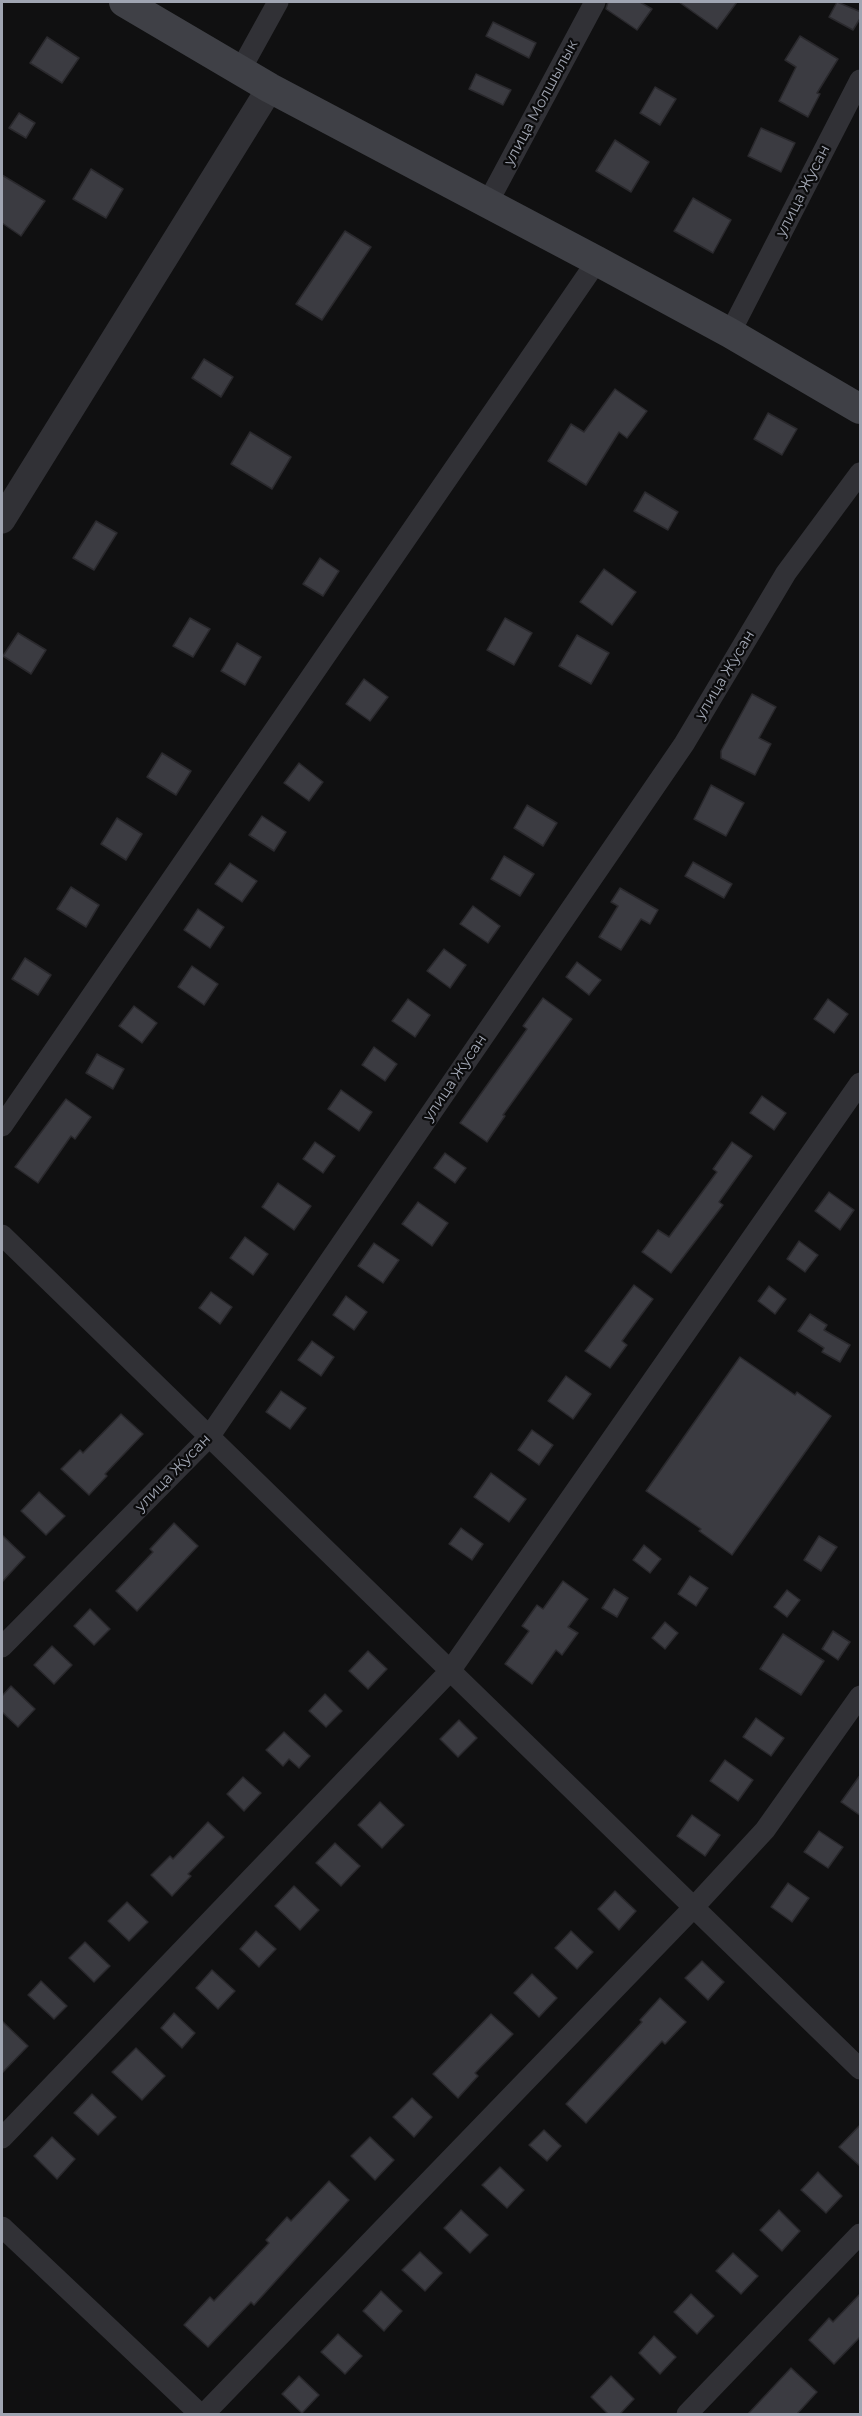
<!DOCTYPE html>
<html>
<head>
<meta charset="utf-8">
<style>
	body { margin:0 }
	#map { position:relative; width:862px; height:2416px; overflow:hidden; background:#101011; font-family:Montserrat,sans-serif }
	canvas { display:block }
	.frame { position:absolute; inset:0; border:3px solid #a0a5b2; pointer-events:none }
</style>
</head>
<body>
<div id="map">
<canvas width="862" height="2416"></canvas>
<div class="frame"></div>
</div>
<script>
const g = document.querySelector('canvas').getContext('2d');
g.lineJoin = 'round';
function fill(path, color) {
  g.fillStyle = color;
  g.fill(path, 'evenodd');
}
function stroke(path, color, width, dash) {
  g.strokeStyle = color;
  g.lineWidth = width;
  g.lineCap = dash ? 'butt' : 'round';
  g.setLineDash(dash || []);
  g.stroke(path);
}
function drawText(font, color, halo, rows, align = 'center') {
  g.font = font + ' Montserrat,sans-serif';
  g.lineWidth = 4.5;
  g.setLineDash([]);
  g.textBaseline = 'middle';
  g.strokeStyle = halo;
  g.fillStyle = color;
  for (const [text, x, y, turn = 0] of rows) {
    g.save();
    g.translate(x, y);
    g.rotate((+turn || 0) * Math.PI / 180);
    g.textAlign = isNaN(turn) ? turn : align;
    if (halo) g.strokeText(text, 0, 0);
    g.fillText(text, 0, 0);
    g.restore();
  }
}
const building = new Path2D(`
	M 608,2 L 640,2 L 652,9 L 637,30 L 606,9 Z
	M 679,2 L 737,2 L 717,29 Z
	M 837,2 L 861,12 L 861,17 L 853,30 L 829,17 Z
	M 493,22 L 536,43 L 529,58 L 486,36 Z
	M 800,36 L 838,59 L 817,93 L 820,94 L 808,117 L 779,101 L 796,67 L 785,60 Z
	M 47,37 L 79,58 L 62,83 L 30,63 Z
	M 476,74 L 511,90 L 503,105 L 469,89 Z
	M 655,87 L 676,99 L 660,125 L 640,113 Z
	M 19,113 L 35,123 L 26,138 L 9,128 Z
	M 761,128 L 795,143 L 781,172 L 748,156 Z
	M 615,140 L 649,162 L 631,192 L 596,171 Z
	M 91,169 L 123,189 L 106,218 L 73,199 Z
	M 2,175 L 45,201 L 21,236 L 2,223 Z
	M 693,198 L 731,220 L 713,253 L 674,231 Z
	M 345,231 L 371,247 L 322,320 L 296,304 Z
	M 204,359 L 233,377 L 221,397 L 192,378 Z
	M 615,389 L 647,411 L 627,438 L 619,432 L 586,485 L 548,461 L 571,424 L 584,432 Z
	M 768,413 L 797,429 L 782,455 L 754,439 Z
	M 250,432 L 291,457 L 272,489 L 231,464 Z
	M 645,492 L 678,512 L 668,530 L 634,511 Z
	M 96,521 L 117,533 L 94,570 L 73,558 Z
	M 320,558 L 339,571 L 323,596 L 303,584 Z
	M 604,569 L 636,592 L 612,625 L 580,602 Z
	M 190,618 L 210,629 L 193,657 L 173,646 Z
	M 505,618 L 532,633 L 514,665 L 487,650 Z
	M 18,633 L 46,650 L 31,674 L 3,656 Z
	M 577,635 L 609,653 L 591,684 L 559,666 Z
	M 237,643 L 261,657 L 245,685 L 221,671 Z
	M 364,679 L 388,697 L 370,721 L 346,704 Z
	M 752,694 L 776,707 L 759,738 L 771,744 L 755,775 L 721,758 L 721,751 Z
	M 162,753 L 191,771 L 176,795 L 147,777 Z
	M 299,763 L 323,782 L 309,801 L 284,783 Z
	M 711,785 L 744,803 L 726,836 L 694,819 Z
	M 527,805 L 557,823 L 543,846 L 514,828 Z
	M 262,816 L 286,832 L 274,851 L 249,835 Z
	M 117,818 L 142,834 L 126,860 L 101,844 Z
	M 504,856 L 534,874 L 520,896 L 491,879 Z
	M 693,862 L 732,884 L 724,898 L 685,876 Z
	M 230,863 L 257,881 L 242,902 L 215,884 Z
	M 71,887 L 99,905 L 86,927 L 57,909 Z
	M 620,888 L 658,910 L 650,924 L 641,919 L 621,950 L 599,937 L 618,906 L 611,902 Z
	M 473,906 L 500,926 L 488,943 L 460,924 Z
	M 198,909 L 224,927 L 210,948 L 184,930 Z
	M 444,949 L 466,965 L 450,988 L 427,971 Z
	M 25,958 L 51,975 L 38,995 L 12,979 Z
	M 577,962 L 601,980 L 589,995 L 566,977 Z
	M 192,966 L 218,984 L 204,1005 L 178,987 Z
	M 543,998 L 572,1019 L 503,1115 L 505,1116 L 487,1142 L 460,1123 L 527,1029 L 523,1026 Z
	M 408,999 L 430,1015 L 415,1037 L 392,1021 Z
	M 828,999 L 848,1014 L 834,1033 L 814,1019 Z
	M 134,1006 L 157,1023 L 142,1043 L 119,1026 Z
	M 374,1047 L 397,1064 L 385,1081 L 362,1065 Z
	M 97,1054 L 124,1069 L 113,1089 L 86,1073 Z
	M 341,1090 L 372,1112 L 359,1131 L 328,1109 Z
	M 762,1096 L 786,1113 L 774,1130 L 750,1113 Z
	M 66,1099 L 91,1117 L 75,1139 L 71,1136 L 38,1183 L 15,1167 Z
	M 315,1142 L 335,1156 L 323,1173 L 303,1159 Z
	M 732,1142 L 752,1156 L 719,1202 L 723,1205 L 671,1273 L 642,1252 L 658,1230 L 669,1237 L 717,1172 L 713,1169 Z
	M 445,1153 L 466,1168 L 455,1183 L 434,1168 Z
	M 278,1183 L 311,1206 L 294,1230 L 262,1207 Z
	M 829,1192 L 854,1210 L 840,1230 L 815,1211 Z
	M 418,1202 L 448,1223 L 432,1246 L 402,1224 Z
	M 245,1237 L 268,1254 L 253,1275 L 230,1258 Z
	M 799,1241 L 818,1255 L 805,1272 L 787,1259 Z
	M 374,1243 L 399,1260 L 383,1283 L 358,1266 Z
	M 634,1285 L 653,1299 L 622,1341 L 627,1345 L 610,1368 L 585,1351 Z
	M 769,1286 L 786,1299 L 775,1314 L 758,1301 Z
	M 211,1292 L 232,1307 L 220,1324 L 199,1308 Z
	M 346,1296 L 367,1312 L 354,1330 L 333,1315 Z
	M 810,1314 L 827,1325 L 824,1330 L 850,1345 L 840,1362 L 822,1352 L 824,1348 L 798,1331 Z
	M 312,1341 L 334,1357 L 321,1376 L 298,1360 Z
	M 740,1357 L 795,1395 L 797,1392 L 831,1416 L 732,1555 L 699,1531 L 701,1529 L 646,1491 Z
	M 566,1376 L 591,1394 L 573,1419 L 548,1401 Z
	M 281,1391 L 306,1408 L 290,1429 L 266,1412 Z
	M 121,1414 L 143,1434 L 105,1474 L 107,1476 L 89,1495 L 61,1469 L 80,1450 L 83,1453 Z
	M 532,1430 L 553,1445 L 539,1465 L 518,1450 Z
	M 491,1473 L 526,1499 L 509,1522 L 474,1497 Z
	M 39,1492 L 65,1516 L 46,1535 L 21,1511 Z
	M 174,1523 L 198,1546 L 137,1611 L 116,1591 L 153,1552 L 150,1549 Z
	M 461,1528 L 483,1544 L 472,1560 L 449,1544 Z
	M 2,1535 L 25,1557 L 2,1582 Z
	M 819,1536 L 837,1547 L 821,1571 L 804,1560 Z
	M 644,1545 L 661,1559 L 650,1573 L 633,1560 Z
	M 690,1576 L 708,1588 L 696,1606 L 678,1594 Z
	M 563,1581 L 588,1599 L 568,1627 L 578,1633 L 562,1655 L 556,1650 L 532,1684 L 505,1664 L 529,1631 L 522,1626 L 537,1605 L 543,1609 Z
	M 614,1589 L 628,1598 L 617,1617 L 602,1608 Z
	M 787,1590 L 800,1600 L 787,1617 L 774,1607 Z
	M 90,1609 L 110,1629 L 94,1645 L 74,1626 Z
	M 665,1622 L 678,1633 L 665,1649 L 652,1638 Z
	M 833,1631 L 850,1642 L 838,1660 L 822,1649 Z
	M 783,1634 L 824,1661 L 801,1695 L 760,1669 Z
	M 52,1646 L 72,1665 L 54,1684 L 34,1665 Z
	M 368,1651 L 387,1669 L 368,1689 L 349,1671 Z
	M 11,1686 L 35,1709 L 18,1727 L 2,1712 L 2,1696 Z
	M 325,1694 L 342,1711 L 326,1727 L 309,1711 Z
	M 756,1718 L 784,1738 L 771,1756 L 743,1737 Z
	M 459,1720 L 477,1738 L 458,1757 L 440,1739 Z
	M 284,1732 L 310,1756 L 299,1768 L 289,1759 L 283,1766 L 266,1750 Z
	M 725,1760 L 753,1780 L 738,1801 L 710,1781 Z
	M 861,1774 L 861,1816 L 841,1802 Z
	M 243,1777 L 261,1793 L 244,1811 L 227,1794 Z
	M 380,1802 L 404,1825 L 382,1848 L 358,1825 Z
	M 692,1815 L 720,1835 L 705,1856 L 677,1836 Z
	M 208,1822 L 224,1837 L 188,1874 L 191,1876 L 172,1896 L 151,1875 L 170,1856 L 173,1859 Z
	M 819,1831 L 843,1847 L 828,1868 L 804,1852 Z
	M 335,1843 L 360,1866 L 341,1886 L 316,1863 Z
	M 788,1883 L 809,1898 L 792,1922 L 771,1907 Z
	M 294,1886 L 319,1910 L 300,1930 L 275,1906 Z
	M 615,1891 L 636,1911 L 619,1930 L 598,1909 Z
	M 127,1902 L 148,1922 L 129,1941 L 108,1921 Z
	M 256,1931 L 276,1949 L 259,1967 L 240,1949 Z
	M 571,1931 L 593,1952 L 577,1969 L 555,1948 Z
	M 85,1942 L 110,1966 L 94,1982 L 69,1958 Z
	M 702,1961 L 724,1982 L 708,2000 L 685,1978 Z
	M 212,1970 L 235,1991 L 218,2009 L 196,1988 Z
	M 532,1974 L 557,1998 L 539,2017 L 514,1993 Z
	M 41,1981 L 67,2006 L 54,2019 L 28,1995 Z
	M 660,1998 L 686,2022 L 665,2044 L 662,2041 L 586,2123 L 566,2104 L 642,2022 L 640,2020 Z
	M 174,2013 L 195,2033 L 182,2048 L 161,2028 Z
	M 491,2014 L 513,2034 L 475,2073 L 478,2076 L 458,2098 L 433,2074 Z
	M 2,2021 L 28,2046 L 2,2073 Z
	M 136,2048 L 165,2076 L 142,2100 L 112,2072 Z
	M 92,2094 L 116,2117 L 98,2135 L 74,2113 Z
	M 412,2098 L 432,2117 L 414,2137 L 393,2117 Z
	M 861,2124 L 861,2167 L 839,2147 Z
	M 544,2130 L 561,2146 L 547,2161 L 529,2145 Z
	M 52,2137 L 75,2159 L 57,2179 L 34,2156 Z
	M 370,2137 L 394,2160 L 375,2180 L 351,2156 Z
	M 500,2167 L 524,2190 L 507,2208 L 482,2185 Z
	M 818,2172 L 842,2196 L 826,2213 L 801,2190 Z
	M 329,2181 L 349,2200 L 254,2305 L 251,2302 L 208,2347 L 184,2325 L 210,2297 L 214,2301 L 269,2243 L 266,2240 L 287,2217 L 291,2221 Z
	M 461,2210 L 488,2235 L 470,2253 L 444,2228 Z
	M 779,2210 L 800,2231 L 782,2251 L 760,2230 Z
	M 420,2252 L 442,2273 L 425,2291 L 402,2270 Z
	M 733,2253 L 758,2276 L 741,2294 L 716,2271 Z
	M 381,2291 L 402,2311 L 384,2331 L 363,2311 Z
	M 861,2293 L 861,2336 L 834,2364 L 809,2340 L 829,2318 L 833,2322 Z
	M 691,2294 L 714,2316 L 697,2334 L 674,2312 Z
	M 338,2334 L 362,2356 L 345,2374 L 321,2352 Z
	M 654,2336 L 676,2357 L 660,2374 L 639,2353 Z
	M 791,2368 L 817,2392 L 796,2415 L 747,2415 Z
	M 299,2376 L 319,2395 L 302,2413 L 282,2394 Z
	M 611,2376 L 634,2399 L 619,2415 L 609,2415 L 591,2397 Z`);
fill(building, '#3b3b41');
stroke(building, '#2a292d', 1.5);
stroke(new Path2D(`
	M 241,69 L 278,2
	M 487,204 L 595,2
	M 730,333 L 860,80
	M 2,1126 L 597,261
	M 2,1235 L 860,2069
	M 2,1647 L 209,1437 L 684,744 L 786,573 L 860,473
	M 2,2138 L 450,1671 L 860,1083
	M 2,2227 L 200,2414
	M 204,2414 L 693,1908 L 765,1830 L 860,1696
	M 687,2414 L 860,2234`), '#313136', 21);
stroke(new Path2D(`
	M 2,520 L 270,88`), '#313136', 27);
stroke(new Path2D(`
	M 124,2 L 270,88 L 597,261 L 730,333 L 860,409`), '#3f4046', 30);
drawText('15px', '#a0a5b2', '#0b0b0c', [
	["улица Молшылык",541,103,-62],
	["улица Жусан",803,191,-63],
	["улица Жусан",725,675,-59],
	["улица Жусан",455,1078,-56],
	["улица Жусан",173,1473,-46]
]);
</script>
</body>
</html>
